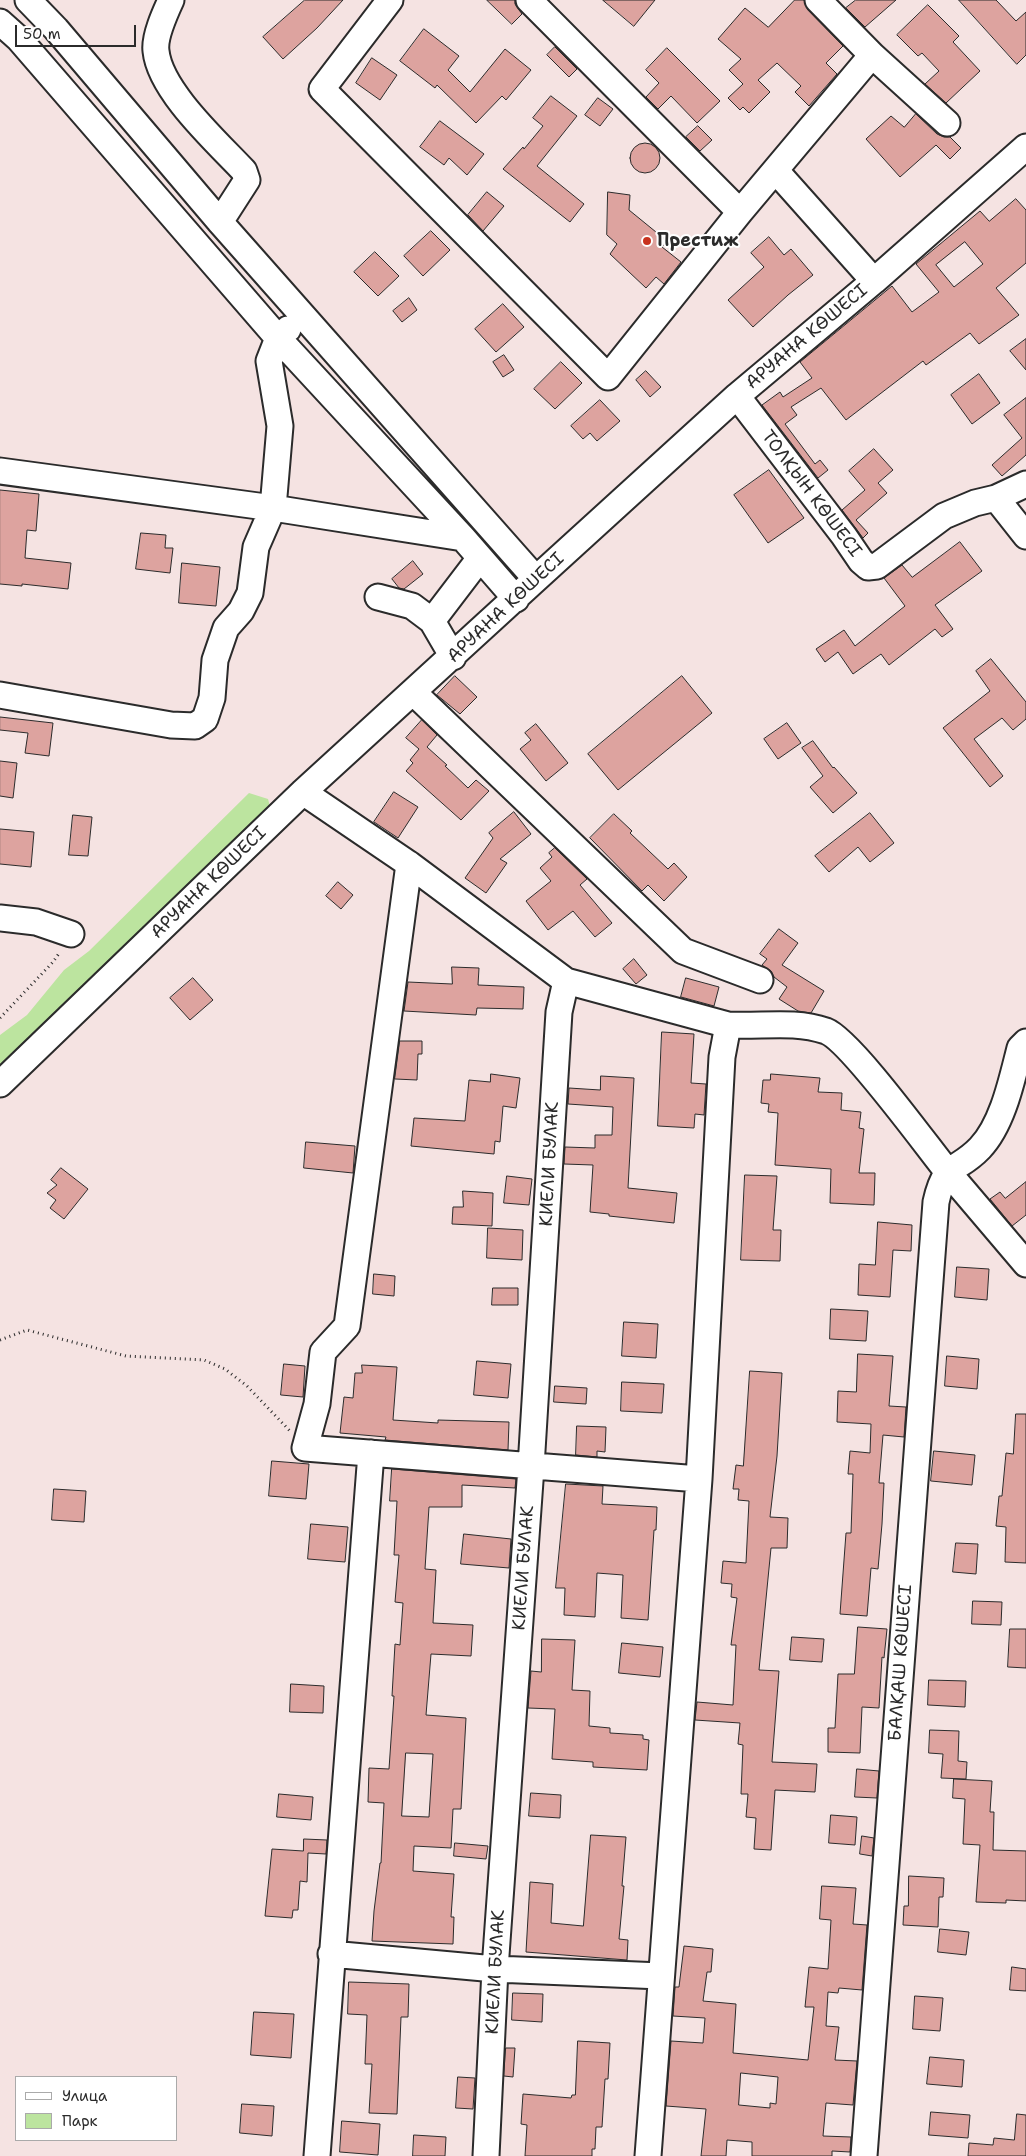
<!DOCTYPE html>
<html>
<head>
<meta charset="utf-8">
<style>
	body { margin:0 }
	#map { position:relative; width:1026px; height:2156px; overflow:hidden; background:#f5e3e2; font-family:"Shantell Sans",sans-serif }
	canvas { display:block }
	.legend { position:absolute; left:15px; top:2076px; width:162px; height:65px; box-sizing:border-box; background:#fff; border:1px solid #aaa; margin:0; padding:6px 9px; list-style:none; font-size:15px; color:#2b2b2b }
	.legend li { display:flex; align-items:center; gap:10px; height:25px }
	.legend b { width:25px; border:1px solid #aaa }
	.scale { position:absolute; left:15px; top:25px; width:121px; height:22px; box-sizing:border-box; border:2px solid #2b2b2b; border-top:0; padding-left:6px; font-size:15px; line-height:18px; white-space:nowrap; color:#2b2b2b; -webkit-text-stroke:4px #fff; paint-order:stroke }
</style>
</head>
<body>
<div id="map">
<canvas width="1026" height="2156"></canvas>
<ul class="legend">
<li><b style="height:6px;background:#fff"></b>Улица</li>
<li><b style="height:14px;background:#bce49f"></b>Парк</li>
</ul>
<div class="scale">50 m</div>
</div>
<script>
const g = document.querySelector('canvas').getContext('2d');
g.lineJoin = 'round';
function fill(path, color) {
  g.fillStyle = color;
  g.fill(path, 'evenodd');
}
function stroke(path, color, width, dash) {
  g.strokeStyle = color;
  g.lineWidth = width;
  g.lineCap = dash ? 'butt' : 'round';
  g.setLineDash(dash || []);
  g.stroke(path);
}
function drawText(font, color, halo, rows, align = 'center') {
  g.font = font + ' "Shantell Sans",sans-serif';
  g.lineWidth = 4;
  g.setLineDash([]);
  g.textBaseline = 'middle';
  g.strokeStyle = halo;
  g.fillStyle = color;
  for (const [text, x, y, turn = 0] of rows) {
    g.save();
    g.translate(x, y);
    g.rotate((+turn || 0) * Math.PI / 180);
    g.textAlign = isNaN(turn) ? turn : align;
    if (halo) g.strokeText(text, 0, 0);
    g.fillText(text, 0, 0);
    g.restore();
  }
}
fill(new Path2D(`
	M 249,793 L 268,799 L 272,814 L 67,1008 L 56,1012 L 51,1026 L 0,1069 L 0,1035 L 27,1015 L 64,970 L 89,951 Z`), '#bce49f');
const building = new Path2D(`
	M 305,0 L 343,0 L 317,28 L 283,59 L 263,37 Z
	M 487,0 L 515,0 L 515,4 L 522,14 L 512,24 Z
	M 603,0 L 655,0 L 634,26 Z
	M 795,0 L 804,0 L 808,10 L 843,46 L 826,63 L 837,74 L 809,106 L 795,92 L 801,86 L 777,63 L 758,80 L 770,92 L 749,113 L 743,107 L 740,110 L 728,98 L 743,84 L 729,70 L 741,59 L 718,39 L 745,8 L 768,27 Z
	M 856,0 L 896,0 L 865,27 L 846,8 Z
	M 959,0 L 996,0 L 1016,21 L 1026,12 L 1026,55 L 1017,64 Z
	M 928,5 L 959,36 L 953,42 L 980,71 L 946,103 L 925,84 L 939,71 L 922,53 L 918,56 L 897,35 Z
	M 424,29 L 459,56 L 448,70 L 470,92 L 505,49 L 531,70 L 506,100 L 502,96 L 476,123 L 437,85 L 435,88 L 400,61 Z
	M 555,47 L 577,69 L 569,77 L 547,55 Z
	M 667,48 L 720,101 L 697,123 L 671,96 L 658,109 L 646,97 L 659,83 L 646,70 Z
	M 372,58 L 397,75 L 380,100 L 356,83 Z
	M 551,96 L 577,116 L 537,166 L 584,204 L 570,222 L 503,169 L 523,147 L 524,149 L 543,126 L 533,118 Z
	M 598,98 L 613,109 L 600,126 L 585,115 Z
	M 916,114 L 937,134 L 944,137 L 950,137 L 961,148 L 950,159 L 936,145 L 900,177 L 866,139 L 891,116 L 904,127 Z
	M 440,121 L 484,154 L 467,175 L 449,158 L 444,165 L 420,147 Z
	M 698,126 L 712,140 L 700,151 L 686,137 Z
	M630 158a15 15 0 1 1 30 0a15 15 0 1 1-30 0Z
	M 487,192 L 504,206 L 483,231 L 468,215 Z
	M 608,192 L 630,195 L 629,210 L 667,241 L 662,247 L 681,262 L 664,284 L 656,277 L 646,288 L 610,254 L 617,244 L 607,235 Z
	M 1016,199 L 1026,210 L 1026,263 L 996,288 L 1019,315 L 979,344 L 970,333 L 926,365 L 923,361 L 846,420 L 821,388 L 791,407 L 797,415 L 785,424 L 815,464 L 820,460 L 828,470 L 818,478 L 762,405 L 780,392 L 783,397 L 812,378 L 800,362 L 892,286 L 912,312 L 939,292 L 916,264 L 980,211 L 989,221 ZM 965,242 L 983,264 L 954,287 L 936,265 Z
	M 431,231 L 450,250 L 423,276 L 404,256 Z
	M 769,237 L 784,255 L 791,249 L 813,275 L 788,295 L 753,327 L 728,300 L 764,267 L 751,253 Z
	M 375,252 L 399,276 L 378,296 L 354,272 Z
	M 409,298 L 417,310 L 402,322 L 393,311 Z
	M 503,304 L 524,327 L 496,352 L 475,329 Z
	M 1026,339 L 1026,370 L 1010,351 Z
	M 504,355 L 514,370 L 503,377 L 493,362 Z
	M 561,362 L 582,383 L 555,409 L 534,389 Z
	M 646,371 L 661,387 L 650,397 L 636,380 Z
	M 979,374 L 1000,403 L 972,424 L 951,395 Z
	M 1026,398 L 1026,455 L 1002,476 L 992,465 L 1022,438 L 1004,415 Z
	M 600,400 L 620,421 L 597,441 L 590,433 L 583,439 L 571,426 Z
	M 874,449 L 893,470 L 878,483 L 887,493 L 856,520 L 868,533 L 863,538 L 842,510 L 865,490 L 849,471 Z
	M 769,470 L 804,518 L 768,543 L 734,495 Z
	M 0,490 L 39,494 L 36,531 L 27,530 L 25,558 L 71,563 L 68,589 L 22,584 L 22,586 L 0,584 Z
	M 141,533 L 166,535 L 165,548 L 173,548 L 170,573 L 136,569 Z
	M 960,542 L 982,571 L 935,605 L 953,629 L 942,637 L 935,629 L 889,665 L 881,654 L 853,674 L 838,652 L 825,662 L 816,649 L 844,630 L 855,646 L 905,606 L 884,578 L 902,565 L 912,577 Z
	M 413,561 L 423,574 L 404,589 L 399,588 L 392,579 Z
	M 182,563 L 220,567 L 216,606 L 179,603 Z
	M 991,659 L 1026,702 L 1026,719 L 1013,730 L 1002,718 L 974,739 L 1003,776 L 990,787 L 943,728 L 990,691 L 976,671 Z
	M 455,676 L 477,697 L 460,714 L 437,695 Z
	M 682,676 L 712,713 L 618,790 L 588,754 Z
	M 0,717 L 53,723 L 49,756 L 25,753 L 28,733 L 0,730 Z
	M 422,720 L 437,735 L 427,747 L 447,765 L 445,766 L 468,788 L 476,780 L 489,791 L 461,820 L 406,771 L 413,763 L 410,760 L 419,749 L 406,738 Z
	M 787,723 L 801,743 L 778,759 L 764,739 Z
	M 536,724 L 568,763 L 546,781 L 520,749 L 531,740 L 525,733 Z
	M 813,741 L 833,768 L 834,767 L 857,793 L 833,813 L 810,787 L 823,776 L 802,748 Z
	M 0,761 L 17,763 L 13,798 L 0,796 Z
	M 394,792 L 418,807 L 398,838 L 374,822 Z
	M 514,812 L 531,834 L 500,859 L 507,863 L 486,893 L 465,878 L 493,838 L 489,833 Z
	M 870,813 L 894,843 L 870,862 L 858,847 L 829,872 L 815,856 Z
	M 614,814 L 632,831 L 630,833 L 668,869 L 674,863 L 687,877 L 664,901 L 648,885 L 642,891 L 590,838 Z
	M 73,815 L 92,817 L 88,856 L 69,855 Z
	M 0,829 L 34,832 L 31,867 L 0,864 Z
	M 555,848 L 587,879 L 580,885 L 612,923 L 595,937 L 573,911 L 548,930 L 526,901 L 551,881 L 540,868 L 552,857 L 549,853 Z
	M 338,882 L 353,895 L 341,909 L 326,896 Z
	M 779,929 L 798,943 L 782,965 L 824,991 L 811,1013 L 798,1011 L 779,999 L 787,987 L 774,977 L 771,971 L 762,965 L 767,959 L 760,954 Z
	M 634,959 L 647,975 L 636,984 L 623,969 Z
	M 452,967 L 479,968 L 478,985 L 524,987 L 523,1009 L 477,1008 L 476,1015 L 404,1011 L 408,982 L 452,984 Z
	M 193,978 L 213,1000 L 190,1020 L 170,998 Z
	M 686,978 L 719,987 L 714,1006 L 681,997 Z
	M 662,1032 L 694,1034 L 691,1083 L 706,1084 L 704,1115 L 695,1114 L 694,1128 L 658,1126 Z
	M 400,1041 L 422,1041 L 422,1054 L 418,1054 L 417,1080 L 395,1079 Z
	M 491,1074 L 520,1078 L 516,1108 L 503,1106 L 500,1142 L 495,1141 L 494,1154 L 411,1146 L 414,1118 L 465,1121 L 469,1080 L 490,1082 Z
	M 771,1074 L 820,1078 L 818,1092 L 842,1093 L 841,1110 L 861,1112 L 859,1128 L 864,1129 L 859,1173 L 875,1173 L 874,1205 L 830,1203 L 831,1169 L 775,1165 L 778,1113 L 768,1112 L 769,1104 L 761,1103 L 763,1080 L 770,1080 Z
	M 601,1076 L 634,1078 L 628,1188 L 677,1193 L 674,1223 L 609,1216 L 609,1214 L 590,1212 L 593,1165 L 564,1164 L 565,1147 L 595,1148 L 595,1135 L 612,1135 L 613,1107 L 568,1104 L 569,1088 L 600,1090 Z
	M 306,1142 L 355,1146 L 353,1173 L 304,1168 Z
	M 61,1168 L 88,1189 L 64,1219 L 50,1208 L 56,1200 L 47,1193 L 57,1185 L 51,1180 Z
	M 745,1175 L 777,1176 L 773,1230 L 781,1230 L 780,1261 L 741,1260 Z
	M 507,1176 L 532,1179 L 529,1205 L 504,1203 Z
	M 1026,1182 L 1026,1215 L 1012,1226 L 990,1199 L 1000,1192 L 1005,1198 Z
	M 463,1191 L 493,1193 L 492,1226 L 452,1224 L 453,1207 L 463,1207 Z
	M 878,1222 L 912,1225 L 911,1251 L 893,1250 L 890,1297 L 858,1295 L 859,1264 L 875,1265 Z
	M 488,1228 L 523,1230 L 522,1260 L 487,1258 Z
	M 957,1267 L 989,1269 L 987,1300 L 955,1297 Z
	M 374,1274 L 395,1276 L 394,1296 L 373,1294 Z
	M 493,1288 L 518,1288 L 518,1305 L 492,1305 Z
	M 831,1309 L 868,1311 L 866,1341 L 830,1339 Z
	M 624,1322 L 658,1324 L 656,1358 L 622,1356 Z
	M 858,1354 L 893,1356 L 889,1406 L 906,1407 L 904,1437 L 883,1435 L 879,1483 L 884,1483 L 882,1524 L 878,1569 L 871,1568 L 867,1616 L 840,1614 L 846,1533 L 851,1533 L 853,1474 L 848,1474 L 850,1451 L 870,1453 L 871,1424 L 837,1422 L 838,1391 L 856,1392 Z
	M 947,1356 L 979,1359 L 977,1389 L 945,1386 Z
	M 477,1361 L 511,1364 L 508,1398 L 474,1395 Z
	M 284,1364 L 305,1366 L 303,1397 L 281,1395 Z
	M 362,1365 L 397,1367 L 393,1420 L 438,1423 L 438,1420 L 509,1422 L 508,1450 L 385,1440 L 386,1437 L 340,1433 L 344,1397 L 353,1398 L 355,1373 L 362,1373 Z
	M 750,1371 L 782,1373 L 777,1456 L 770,1517 L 788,1518 L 787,1548 L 771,1548 L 759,1670 L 779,1671 L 772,1762 L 817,1764 L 815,1792 L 775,1790 L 771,1850 L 754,1849 L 756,1818 L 746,1817 L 748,1794 L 741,1794 L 743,1745 L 738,1744 L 740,1723 L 695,1720 L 697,1702 L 733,1705 L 736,1645 L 731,1645 L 737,1598 L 731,1597 L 732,1584 L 721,1583 L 723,1561 L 746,1563 L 749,1501 L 738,1500 L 739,1489 L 733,1489 L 736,1465 L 743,1466 Z
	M 622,1382 L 664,1384 L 662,1413 L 621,1411 Z
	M 555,1386 L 587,1388 L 586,1404 L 554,1402 Z
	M 1016,1414 L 1026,1414 L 1026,1563 L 1005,1562 L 1006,1527 L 996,1526 L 999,1496 L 1002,1496 L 1006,1453 L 1013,1454 Z
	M 577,1426 L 606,1427 L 605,1452 L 597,1451 L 597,1457 L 576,1455 Z
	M 934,1451 L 975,1455 L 972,1485 L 931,1481 Z
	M 272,1461 L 309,1464 L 306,1499 L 269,1496 Z
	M 392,1469 L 516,1479 L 515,1488 L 462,1485 L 462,1507 L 429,1507 L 425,1569 L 436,1570 L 433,1623 L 473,1625 L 471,1656 L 431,1654 L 426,1715 L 466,1718 L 461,1809 L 453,1809 L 451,1848 L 414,1846 L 413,1871 L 454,1874 L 451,1917 L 454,1917 L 453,1944 L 372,1941 L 374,1911 L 380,1863 L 381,1863 L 384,1803 L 368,1802 L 369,1768 L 389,1769 L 394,1696 L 392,1696 L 395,1644 L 400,1645 L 403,1603 L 395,1602 L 399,1555 L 394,1555 L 397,1501 L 390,1501 ZM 406,1753 L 433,1754 L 429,1817 L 402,1816 Z
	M 566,1484 L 603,1486 L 602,1504 L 657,1507 L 656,1530 L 654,1530 L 648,1620 L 621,1618 L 623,1575 L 597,1573 L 595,1617 L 564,1615 L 565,1588 L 556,1588 Z
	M 54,1489 L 86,1491 L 84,1522 L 52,1520 Z
	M 311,1524 L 348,1527 L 345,1562 L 308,1559 Z
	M 464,1534 L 511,1539 L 509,1568 L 461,1564 Z
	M 956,1543 L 978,1544 L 976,1574 L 953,1572 Z
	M 973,1601 L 1002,1602 L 1001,1625 L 972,1624 Z
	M 858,1627 L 887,1629 L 884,1658 L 882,1657 L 879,1708 L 862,1707 L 860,1753 L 828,1752 L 828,1728 L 835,1728 L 838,1674 L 854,1674 Z
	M 1010,1629 L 1026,1629 L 1026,1668 L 1008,1667 Z
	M 792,1637 L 824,1639 L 822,1662 L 790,1660 Z
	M 542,1639 L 575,1640 L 572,1690 L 590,1691 L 589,1726 L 610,1728 L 610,1733 L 643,1735 L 643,1739 L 649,1740 L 647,1770 L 593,1767 L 593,1762 L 552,1759 L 555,1709 L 528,1708 L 531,1671 L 541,1672 Z
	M 622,1643 L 663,1647 L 660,1677 L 619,1673 Z
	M 929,1680 L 966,1681 L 965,1707 L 928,1705 Z
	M 291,1684 L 324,1686 L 323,1713 L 290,1712 Z
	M 930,1730 L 959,1731 L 958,1761 L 967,1762 L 966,1779 L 941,1778 L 943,1754 L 929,1753 Z
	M 857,1769 L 879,1771 L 877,1798 L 855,1797 Z
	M 954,1779 L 992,1781 L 990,1812 L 994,1812 L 993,1850 L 1026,1851 L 1026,1901 L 1006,1900 L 1006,1903 L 976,1902 L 980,1845 L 963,1844 L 965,1799 L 953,1798 Z
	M 531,1793 L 561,1795 L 560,1818 L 529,1816 Z
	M 279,1794 L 313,1797 L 311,1820 L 277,1817 Z
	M 831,1815 L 857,1817 L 855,1845 L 829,1843 Z
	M 591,1835 L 626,1837 L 622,1886 L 624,1886 L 619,1939 L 628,1940 L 627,1960 L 526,1952 L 530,1882 L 553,1884 L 551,1923 L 583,1926 Z
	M 862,1836 L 874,1838 L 872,1856 L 860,1854 Z
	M 304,1839 L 327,1840 L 326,1854 L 308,1853 L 307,1882 L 300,1881 L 298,1910 L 293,1910 L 292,1918 L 265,1916 L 272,1849 L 303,1851 Z
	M 455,1843 L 488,1846 L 486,1859 L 454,1856 Z
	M 909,1876 L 944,1878 L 943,1897 L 939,1897 L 938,1927 L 903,1925 L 904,1906 L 908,1906 Z
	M 822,1886 L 856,1888 L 853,1924 L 867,1925 L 862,1990 L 839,1988 L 838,1993 L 828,1992 L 826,2026 L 839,2027 L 835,2060 L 857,2061 L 853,2105 L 826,2103 L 823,2136 L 851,2137 L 850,2152 L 832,2151 L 832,2156 L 752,2156 L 752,2142 L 727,2140 L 726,2156 L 701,2156 L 706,2109 L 666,2106 L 671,2041 L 703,2043 L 705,2018 L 673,2016 L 675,1987 L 679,1987 L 684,1946 L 713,1949 L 711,1972 L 707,1972 L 703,2001 L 736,2004 L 733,2053 L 808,2060 L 814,2007 L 805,2007 L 809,1967 L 828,1969 L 831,1920 L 820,1919 ZM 741,2073 L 778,2077 L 776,2104 L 770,2103 L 770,2108 L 739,2105 Z
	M 940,1929 L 969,1932 L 966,1955 L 938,1952 Z
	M 1012,1967 L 1026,1969 L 1026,1991 L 1010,1990 Z
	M 349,1982 L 409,1984 L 408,2017 L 401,2017 L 397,2114 L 369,2113 L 372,2064 L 365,2064 L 367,2015 L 348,2014 Z
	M 513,1993 L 543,1994 L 542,2022 L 512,2020 Z
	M 915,1996 L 943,1998 L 940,2031 L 913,2029 Z
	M 254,2012 L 294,2014 L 291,2058 L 251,2055 Z
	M 578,2041 L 610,2043 L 608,2079 L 605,2079 L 602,2127 L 596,2127 L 595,2149 L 592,2149 L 592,2156 L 525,2156 L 527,2125 L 521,2124 L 523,2094 L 571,2098 L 572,2095 L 575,2095 Z
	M 506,2048 L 515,2048 L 513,2077 L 504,2076 Z
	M 930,2057 L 964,2060 L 962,2087 L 927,2084 Z
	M 458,2077 L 475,2078 L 473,2109 L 456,2108 Z
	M 242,2104 L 274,2106 L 272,2136 L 240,2133 Z
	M 931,2112 L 970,2115 L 968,2138 L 929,2135 Z
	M 1017,2114 L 1026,2115 L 1026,2156 L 968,2156 L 969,2143 L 993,2145 L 994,2138 L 1014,2140 Z
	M 342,2121 L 380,2124 L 378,2155 L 340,2152 Z
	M 414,2135 L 446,2137 L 445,2156 L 413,2156 Z`);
fill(building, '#dda39f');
stroke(building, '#2b2b2b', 1);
const minor = new Path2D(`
	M 28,0 L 56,29 L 220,222 L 536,579
	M 171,0 C 165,13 154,37 156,51 C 160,91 217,142 244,171 L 247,180 L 220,222
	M 390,0 L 322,89 L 608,377 L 740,212 L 872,55 L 818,0
	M 529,0 L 740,212
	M 0,22 L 19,39 L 278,338 L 463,538 L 516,599
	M 872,55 L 947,123
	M 776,171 L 874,281
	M 737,396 L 844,536 L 861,561 L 868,567 L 877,566 L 944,516 L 975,503 L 996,498 L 1026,484
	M 0,471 L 273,508 L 463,538
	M 996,498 L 1026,536
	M 378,597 L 412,606 L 432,621
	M 453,657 L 432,621 L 480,558
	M 414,693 L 683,951 L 760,980
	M 0,695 L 171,725 L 195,726 L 205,719 L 212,698 L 215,660 L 226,628 L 241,611 L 250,593 L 256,547 L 273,508 L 280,426 L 269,361 L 278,338 L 288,329
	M 303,792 L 409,864 L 566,981 L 728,1025 L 722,1057 L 699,1479 L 648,2156
	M 409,864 L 347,1326 L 323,1352 L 317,1404 L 305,1448 L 699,1479
	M 0,918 L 36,922 L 71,934
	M 728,1025 C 762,1027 793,1020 826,1031 C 850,1040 926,1145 947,1171 C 973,1202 1000,1233 1026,1264
	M 0,1084 L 303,792 L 536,579 L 737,396 L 874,281 L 1026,147
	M 331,1954 L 495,1969 L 661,1976
	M 317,2156 L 371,1453
	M 486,2156 L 495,1969 L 531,1467 L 559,1012 L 566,981
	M 864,2156 L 936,1202 C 945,1161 956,1173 980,1148 C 1003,1124 1012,1079 1020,1048 L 1026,1042`);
stroke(minor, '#2b2b2b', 29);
stroke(new Path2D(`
	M 0,1018 L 53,962 L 60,952
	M 0,1340 L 27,1330 L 126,1356 L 204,1360 L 225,1369 L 247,1386 L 290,1431`), '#2b2b2b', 3, [1, 4]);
stroke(minor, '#fff', 25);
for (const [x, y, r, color] of [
	[647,241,5,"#c8321e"]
]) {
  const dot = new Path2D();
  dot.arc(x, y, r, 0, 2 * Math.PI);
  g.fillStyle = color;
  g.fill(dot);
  stroke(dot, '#fff', 2);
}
drawText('bold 18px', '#2b2b2b', '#fff', [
	["Престиж",657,241]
], 'left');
drawText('18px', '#2b2b2b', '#fff', [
	["АРУАНА КӨШЕСІ",807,337,-40],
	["ТОЛҚЫН КӨШЕСІ",811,494,53],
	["АРУАНА КӨШЕСІ",506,608,-43],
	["АРУАНА КӨШЕСІ",209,883,-44],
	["КИЕЛИ БУЛАК",550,1164,-87],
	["КИЕЛИ БУЛАК",524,1568,-86],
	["БАЛҚАШ КӨШЕСІ",901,1663,-86],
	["КИЕЛИ БУЛАК",496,1972,-87]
]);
</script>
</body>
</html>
